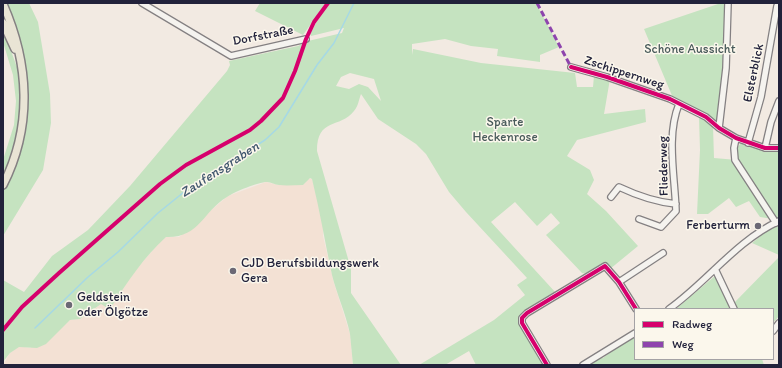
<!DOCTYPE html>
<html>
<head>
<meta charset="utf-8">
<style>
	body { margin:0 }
	#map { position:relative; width:782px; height:368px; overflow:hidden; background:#f2eae2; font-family:Itim,sans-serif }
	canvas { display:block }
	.frame { position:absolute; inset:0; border:4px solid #22223b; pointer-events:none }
	.legend { position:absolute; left:634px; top:308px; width:140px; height:52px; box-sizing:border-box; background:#fbf7ec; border:1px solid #a4a2a5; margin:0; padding:5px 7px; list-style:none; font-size:12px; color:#22223b }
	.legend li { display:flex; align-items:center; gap:8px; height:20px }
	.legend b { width:20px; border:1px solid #a4a2a5 }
</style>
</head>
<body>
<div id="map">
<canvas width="782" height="368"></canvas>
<div class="frame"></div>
<ul class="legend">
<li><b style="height:5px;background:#d6006c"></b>Radweg</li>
<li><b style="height:5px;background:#8e44ad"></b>Weg</li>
</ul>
</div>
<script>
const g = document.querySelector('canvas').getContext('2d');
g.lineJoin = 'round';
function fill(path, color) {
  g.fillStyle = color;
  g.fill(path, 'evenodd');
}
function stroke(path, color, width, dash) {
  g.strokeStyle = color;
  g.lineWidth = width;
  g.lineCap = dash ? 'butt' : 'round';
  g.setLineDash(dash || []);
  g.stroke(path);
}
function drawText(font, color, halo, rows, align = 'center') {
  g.font = font + ' Itim,sans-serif';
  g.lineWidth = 3;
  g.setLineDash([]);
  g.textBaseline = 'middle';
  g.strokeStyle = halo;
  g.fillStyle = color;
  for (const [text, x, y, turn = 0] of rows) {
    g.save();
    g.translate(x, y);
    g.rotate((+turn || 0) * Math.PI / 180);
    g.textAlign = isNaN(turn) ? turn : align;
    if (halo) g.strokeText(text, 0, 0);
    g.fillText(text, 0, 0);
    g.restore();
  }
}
fill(new Path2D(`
	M 309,178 L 312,179 L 320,209 L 323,223 L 323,236 L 334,283 L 350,334 L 353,365 L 3,365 L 10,353 L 19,346 L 30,348 L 60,329 L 70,320 L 80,319 L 101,304 L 112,306 L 134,272 L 159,243 L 166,237 L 179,237 L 228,196 L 266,182 L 278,185 L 303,185 Z`), '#f3e1d4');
fill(new Path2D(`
	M 6,3 L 29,3 L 38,22 L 50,94 L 51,123 L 43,170 L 3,236 L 3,190 L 17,161 L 21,145 L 27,105 L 25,72 Z
	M 260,3 L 326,3 L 303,35 L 255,11 Z
	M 330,3 L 536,3 L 559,47 L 540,55 L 540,62 L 497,56 L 498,49 L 471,46 L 445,39 L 412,44 L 412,55 L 413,49 L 481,63 L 575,73 L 577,87 L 593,87 L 594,76 L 610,79 L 604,114 L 645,109 L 646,122 L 577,140 L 567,156 L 590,170 L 594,180 L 587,194 L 606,211 L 638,246 L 610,269 L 606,263 L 586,274 L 582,273 L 546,235 L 560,223 L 551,213 L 537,226 L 515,202 L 491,222 L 556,293 L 522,313 L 519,317 L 519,322 L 544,365 L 476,365 L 469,351 L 445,365 L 419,365 L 494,320 L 525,295 L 517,285 L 527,278 L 466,212 L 449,192 L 426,154 L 416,144 L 378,119 L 361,94 C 359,99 358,107 354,111 C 340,129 317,117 317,151 L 351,269 L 351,293 L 401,365 L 353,365 C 352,355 351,344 350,334 C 346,314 337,295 332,275 C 325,243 320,211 312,179 L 310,178 L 303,185 C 295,185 287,186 279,185 C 275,185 271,182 267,182 C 258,182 234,192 227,197 C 202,212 200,238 166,237 C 144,257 128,281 112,306 L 106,307 L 101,304 L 80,319 L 70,320 L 46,344 L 37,348 L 19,347 L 10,353 L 3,362 L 3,280 L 24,292 L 52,256 L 88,230 L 130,186 L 227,71 L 230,65 L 229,61 L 298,46 L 308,41 L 342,33 L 344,28 L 311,36 L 310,34 L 319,17 ZM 350,73 L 374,79 L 381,101 L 368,87 L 359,84 L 349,89 L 336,86 L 341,77 Z
	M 721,3 L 726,3 L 721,99 L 718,122 L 673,98 L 644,29 Z
	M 3,29 L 18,70 L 22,106 L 17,143 L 3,179 L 3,160 L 14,125 L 16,101 L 13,75 L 3,42 Z
	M 699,116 L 713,126 L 714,158 L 737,160 L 737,148 L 741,143 L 765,150 L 779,150 L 779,220 L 760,217 L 749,201 L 736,207 L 729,198 L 708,214 L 697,214 L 700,150 Z
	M 779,224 L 779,255 L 752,243 L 774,225 Z
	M 779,257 L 779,316 L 773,323 L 773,309 L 736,309 L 733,304 Z
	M 716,275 L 733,309 L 676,309 Z
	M 635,337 L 635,359 L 762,359 L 764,365 L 587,365 L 599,358 L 603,358 L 628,338 Z`), '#c5e3c0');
stroke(new Path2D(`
	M 35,328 L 88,277 L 118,252 L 158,213 L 189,188 L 265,140 L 279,127 L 317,65 L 334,43 L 354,3`), '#a6d9e5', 1.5);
const minor = new Path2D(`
	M 142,3 L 231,56 L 306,39
	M 571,67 L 607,77 L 670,99 L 706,117 L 719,128 L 736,138 L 765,148 L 779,148
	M 719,128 L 726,68 L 728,3
	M 736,138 L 734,148 L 735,160 L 776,223
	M 748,143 L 761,97 L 777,6
	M 765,148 L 771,122 L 779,101
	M 611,197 L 619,187 C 638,196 655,202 676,204
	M 639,219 L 661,227 L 676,211 C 675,177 666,136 679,104
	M 715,269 L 734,309
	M 619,282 L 663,253
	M 669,309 C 707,282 736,241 779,221
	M 773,331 L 779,323
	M 547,365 L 522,323 L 522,318 L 527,313 L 605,266 L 619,282 L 636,309
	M 583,365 L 635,333`);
const major = new Path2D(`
	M 3,4 C 29,63 33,126 3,185
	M 3,23 L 15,49`);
stroke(minor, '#848082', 8);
stroke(major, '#848082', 10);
stroke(minor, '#f5f3ef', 5.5);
stroke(major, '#e9e4d5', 7);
stroke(new Path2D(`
	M 537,3 L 571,67`), '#8e44ad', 3, [6, 3]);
stroke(new Path2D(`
	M 571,67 L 607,77 L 670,99 L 706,117 L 719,128 L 736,138 L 765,148 L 779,148
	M 3,330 L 22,307 L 59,273 L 160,184 L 186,165 L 250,130 L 261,121 L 283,98 L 295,71 L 306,39 L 314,22 L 328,3
	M 547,365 L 522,323 L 522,318 L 527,313 L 605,266 L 619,282 L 636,309`), '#d6006c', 4);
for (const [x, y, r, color] of [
	[758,226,4,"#6b6875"],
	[233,271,4,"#6b6875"],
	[69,305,4,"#6b6875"]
]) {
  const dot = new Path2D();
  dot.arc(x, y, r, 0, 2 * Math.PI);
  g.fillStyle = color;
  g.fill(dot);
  stroke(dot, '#fbf7ec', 1.5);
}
drawText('13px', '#22223b', '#fbf7ec', [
	["Dorfstraße",263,36,-11],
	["Zschippernweg",624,73,18],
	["Elsterblick",754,73,-78],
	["Fliederweg",664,166,-91]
]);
drawText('13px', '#485a5a', '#fbf7ec', [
	["Schöne Aussicht",690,50],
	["Sparte",505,123],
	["Heckenrose",505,138]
]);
drawText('13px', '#22223b', '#fbf7ec', [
	["Ferberturm",750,226,"right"],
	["CJD Berufsbildungswerk",241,264],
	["Gera",241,279],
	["Geldstein",77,298],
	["oder Ölgötze",77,313]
], 'left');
drawText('italic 14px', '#40576e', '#fbf7ec', [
	["Zaufensgraben",220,170,-33]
]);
</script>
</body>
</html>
